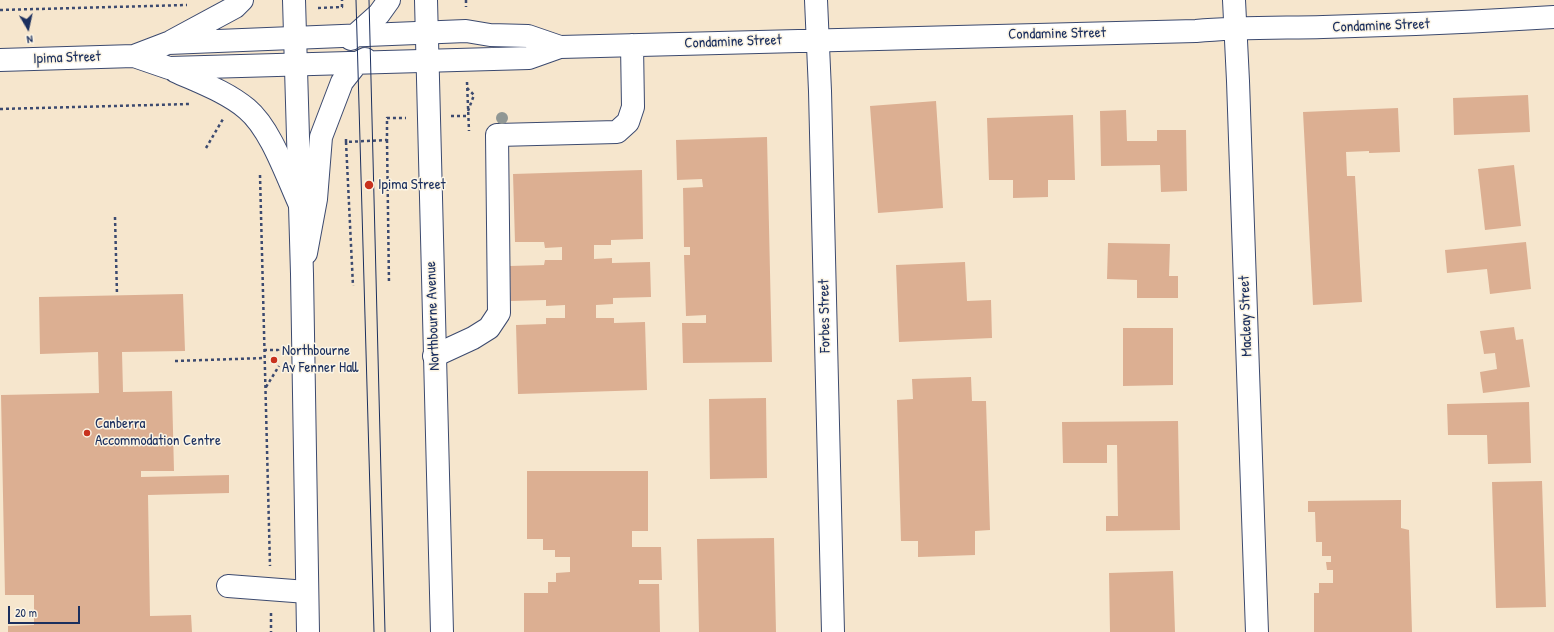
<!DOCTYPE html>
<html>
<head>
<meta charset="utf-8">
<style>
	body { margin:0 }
	#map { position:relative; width:1554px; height:632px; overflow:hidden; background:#f6e6cd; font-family:"Patrick Hand",sans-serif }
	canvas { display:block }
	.north { position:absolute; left:8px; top:8px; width:40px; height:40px; -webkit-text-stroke:3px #fcf5e5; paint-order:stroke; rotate:171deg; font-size:11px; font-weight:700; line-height:16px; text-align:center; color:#1b2f5e }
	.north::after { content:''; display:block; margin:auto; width:14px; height:18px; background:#1b2f5e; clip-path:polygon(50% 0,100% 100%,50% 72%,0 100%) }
	.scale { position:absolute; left:8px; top:606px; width:72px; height:18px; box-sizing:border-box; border:2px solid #1b2f5e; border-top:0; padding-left:5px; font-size:12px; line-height:14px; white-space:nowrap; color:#1b2f5e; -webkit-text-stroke:3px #fcf5e5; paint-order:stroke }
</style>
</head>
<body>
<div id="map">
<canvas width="1554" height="632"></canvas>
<div class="north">N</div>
<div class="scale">20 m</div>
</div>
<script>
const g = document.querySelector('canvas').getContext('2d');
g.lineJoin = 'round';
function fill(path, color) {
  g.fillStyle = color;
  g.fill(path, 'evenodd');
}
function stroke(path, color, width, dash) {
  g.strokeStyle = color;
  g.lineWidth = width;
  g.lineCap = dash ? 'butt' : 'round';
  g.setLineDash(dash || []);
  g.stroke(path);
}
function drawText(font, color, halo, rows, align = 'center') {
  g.font = font + ' "Patrick Hand",sans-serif';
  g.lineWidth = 3;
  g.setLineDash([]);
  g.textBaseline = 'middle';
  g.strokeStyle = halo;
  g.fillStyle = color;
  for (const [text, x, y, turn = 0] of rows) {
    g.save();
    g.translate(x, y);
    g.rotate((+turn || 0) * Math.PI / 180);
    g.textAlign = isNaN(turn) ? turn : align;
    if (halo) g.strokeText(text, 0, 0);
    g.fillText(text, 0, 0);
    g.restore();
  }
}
fill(new Path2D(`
	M 1528,95 L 1530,132 L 1454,135 L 1453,98 Z
	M 936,101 L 943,208 L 878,213 L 870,106 Z
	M 1398,108 L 1400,152 L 1369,153 L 1369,151 L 1346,152 L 1347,176 L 1355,176 L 1362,302 L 1313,305 L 1303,112 Z
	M 1126,110 L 1127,141 L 1157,141 L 1157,130 L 1186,130 L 1187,191 L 1161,192 L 1160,165 L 1101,166 L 1100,111 Z
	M 1073,115 L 1075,180 L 1048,180 L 1048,197 L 1013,198 L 1013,180 L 989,180 L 987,118 Z
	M 767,137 L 772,362 L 683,363 L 682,323 L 706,323 L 706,315 L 686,316 L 684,255 L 690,255 L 690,247 L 684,247 L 683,188 L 703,187 L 702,179 L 677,180 L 676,140 Z
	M 1514,165 L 1521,226 L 1485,230 L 1478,169 Z
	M 642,170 L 643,239 L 611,240 L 611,245 L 594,245 L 594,259 L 612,258 L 612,263 L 650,262 L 651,297 L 613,298 L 613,304 L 596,305 L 596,318 L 614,318 L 614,323 L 645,322 L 647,390 L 518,394 L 516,325 L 546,324 L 546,318 L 565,318 L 565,305 L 546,306 L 546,300 L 511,301 L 510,266 L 544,265 L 545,260 L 562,260 L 562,247 L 545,248 L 544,242 L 515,242 L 513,174 Z
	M 1526,242 L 1531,289 L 1490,294 L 1487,269 L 1447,273 L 1445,250 Z
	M 1108,243 L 1170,244 L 1169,276 L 1178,276 L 1178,298 L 1137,298 L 1137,280 L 1107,279 Z
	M 965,262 L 967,301 L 991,300 L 992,338 L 899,342 L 896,265 Z
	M 183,294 L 185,351 L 122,352 L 123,392 L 172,391 L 174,471 L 141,471 L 141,477 L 229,475 L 229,493 L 148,495 L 150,616 L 191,615 L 192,632 L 8,632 L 8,626 L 34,625 L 34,595 L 5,595 L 1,395 L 99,393 L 98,352 L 40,354 L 39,297 Z
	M 1514,327 L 1516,340 L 1523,339 L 1530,387 L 1483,393 L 1480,372 L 1497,369 L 1495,353 L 1484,354 L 1480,331 Z
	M 1123,328 L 1173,328 L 1173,385 L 1123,386 Z
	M 971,377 L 972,401 L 986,401 L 990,530 L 975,531 L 975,555 L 918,557 L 918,541 L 901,541 L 897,400 L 913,399 L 912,379 Z
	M 766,398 L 767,478 L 710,479 L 709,399 Z
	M 1529,402 L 1531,463 L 1488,464 L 1487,435 L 1448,435 L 1447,404 Z
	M 1178,421 L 1180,530 L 1106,531 L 1106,516 L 1118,516 L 1117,445 L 1107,445 L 1107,463 L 1063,463 L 1062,422 Z
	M 527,471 L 648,471 L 648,531 L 632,531 L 632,547 L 661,547 L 662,580 L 639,580 L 639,584 L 659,584 L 660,632 L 524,632 L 524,593 L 548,593 L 548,582 L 556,582 L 556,573 L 570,572 L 570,557 L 555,557 L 555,550 L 543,550 L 543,539 L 527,539 Z
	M 1542,481 L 1546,607 L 1496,608 L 1492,482 Z
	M 1401,500 L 1401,528 L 1409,530 L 1412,632 L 1314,632 L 1314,593 L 1319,593 L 1319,583 L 1333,583 L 1333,570 L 1327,570 L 1326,562 L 1331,562 L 1331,556 L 1322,556 L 1322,542 L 1316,542 L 1315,512 L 1308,512 L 1308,501 Z
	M 774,538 L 776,632 L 699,632 L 697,539 Z
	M 1173,571 L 1175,632 L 1110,632 L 1109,573 Z`), '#dcaf92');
const minor = new Path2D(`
	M 816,0 L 820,91 L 833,632
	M 1234,0 L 1238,81 L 1257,632
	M 351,39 L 379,14 L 389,0
	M 172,41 L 235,7 L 242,0
	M 134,56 L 169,68 L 529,58 L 560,47 L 1196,31 C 1239,27 1281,28 1323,27 C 1400,25 1477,22 1554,17
	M 0,60 L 134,56 L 168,43 L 466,31 L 490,35 L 528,36 L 560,47
	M 175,71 C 199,82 227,92 247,109 C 271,129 287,177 300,205
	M 306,253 L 316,199 L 321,137 L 342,82 L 357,63 L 365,59
	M 434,356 L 473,338 L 489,328 L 499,313 L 497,135 L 617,132 L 628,122 L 633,107 L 632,45
	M 228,586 L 307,592`);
const highway = new Path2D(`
	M 294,0 L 302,274 L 308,632
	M 426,0 L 442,632`);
stroke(minor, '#3c4a6f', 24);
stroke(highway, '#3c4a6f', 24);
stroke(new Path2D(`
	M 466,0 L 466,7
	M 318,8 L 342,7 L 342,0
	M 0,10 L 187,5
	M 467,82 L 469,131
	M 467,88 L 474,95 L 468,111
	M 0,109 L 190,104
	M 451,116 L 467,116
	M 346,139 L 346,142 L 387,140 L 387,118 L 406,118
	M 387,140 L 389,284
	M 346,142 L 353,286
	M 206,148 L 223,119
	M 260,175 L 270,566
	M 115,217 L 117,295
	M 264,350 L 278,350 L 279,353
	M 175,361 L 265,358
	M 266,387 L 279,366
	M 271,613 L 271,632`), '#3c4a6f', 2.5, [3, 3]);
stroke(minor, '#fff', 22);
stroke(highway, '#fff', 22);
stroke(new Path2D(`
	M 356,0 L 374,632
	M 369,0 L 385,632`), '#1b2f5e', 1);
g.fillStyle = '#909794';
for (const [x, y] of [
	[502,118]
]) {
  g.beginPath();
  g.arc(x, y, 6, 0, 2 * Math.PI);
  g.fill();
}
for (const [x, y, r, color] of [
	[369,185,5,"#c8321e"],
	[274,360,4,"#c8321e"],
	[87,433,4,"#c8321e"]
]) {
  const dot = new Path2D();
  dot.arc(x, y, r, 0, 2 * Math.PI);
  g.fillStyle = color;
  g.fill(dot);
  stroke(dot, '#fcf5e5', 1.5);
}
drawText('15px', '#1b2f5e', '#fcf5e5', [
	["Condamine Street",1381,26,-2],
	["Condamine Street",1057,34,-1],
	["Condamine Street",733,42,-2],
	["Ipima Street",67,58,-2],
	["Northbourne Avenue",433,316,-92],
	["Forbes Street",825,316,-91],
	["Macleay Street",1246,316,-92]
]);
drawText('15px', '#1b2f5e', '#fcf5e5', [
	["Ipima Street",378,185],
	["Northbourne",282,351],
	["Av Fenner Hall",282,368],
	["Canberra",95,424],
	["Accommodation Centre",95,441]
], 'left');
</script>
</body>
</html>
